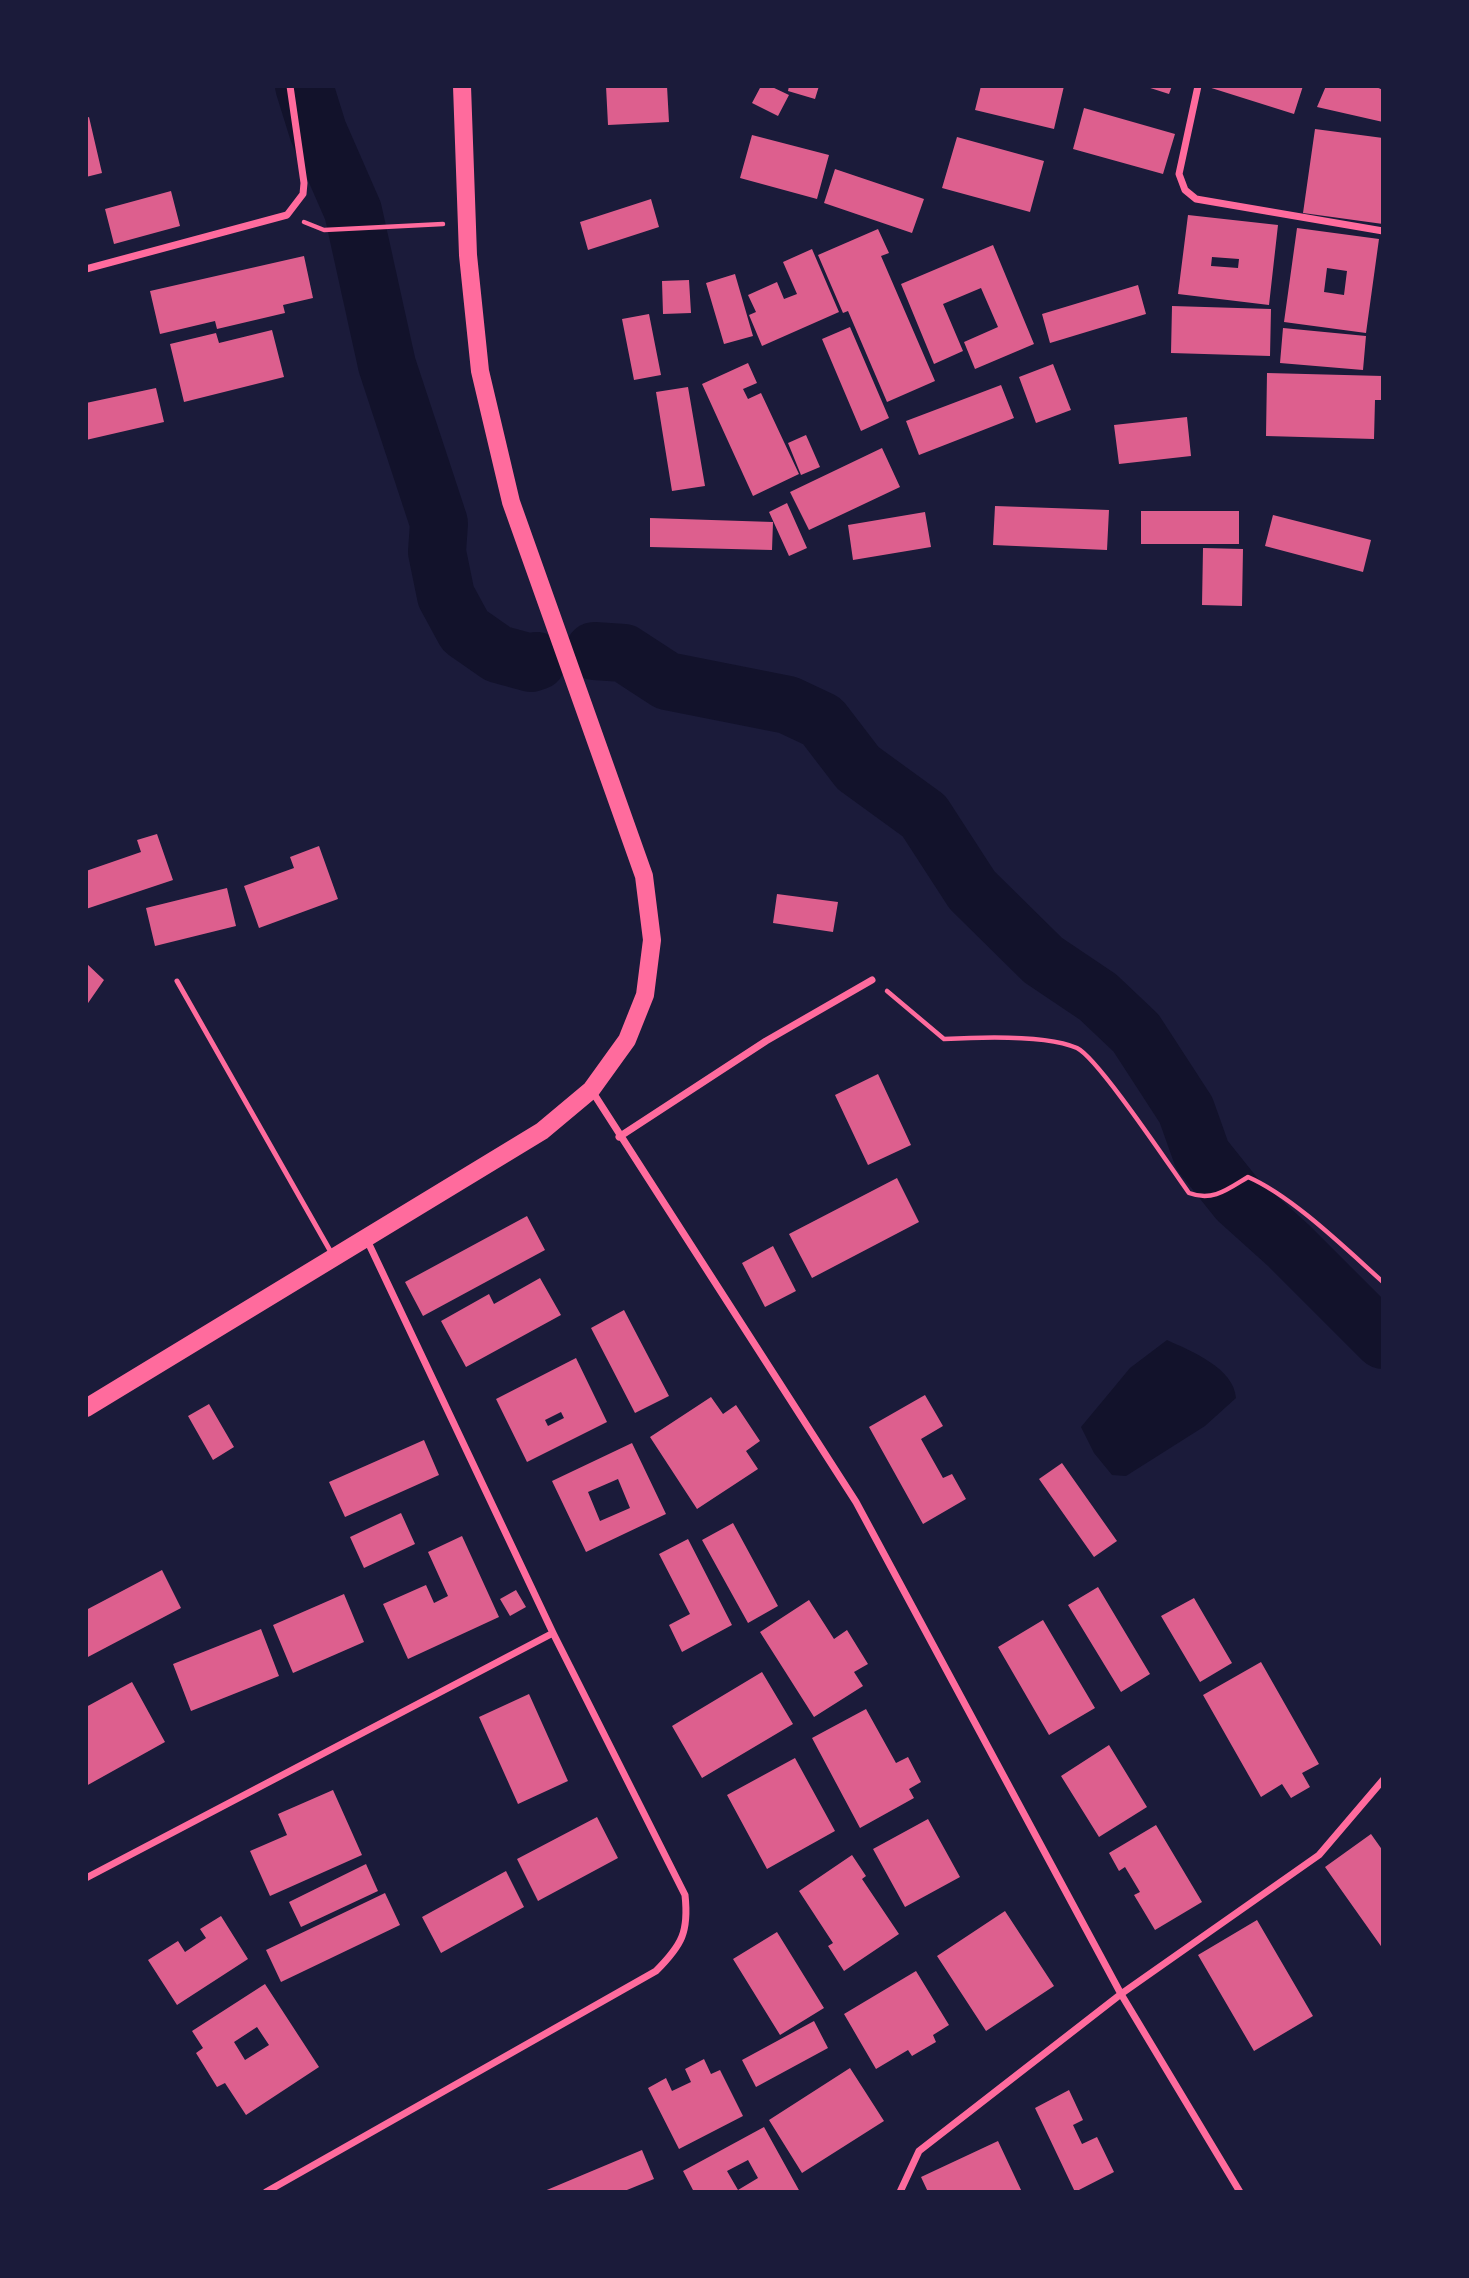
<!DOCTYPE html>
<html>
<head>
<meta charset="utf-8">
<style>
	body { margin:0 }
	#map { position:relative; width:1469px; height:2278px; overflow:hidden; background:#1b1b3a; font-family:"Varela Round",sans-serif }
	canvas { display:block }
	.frame { position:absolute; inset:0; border:88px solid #1b1b3a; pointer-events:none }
</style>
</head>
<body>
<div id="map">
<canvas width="1469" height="2278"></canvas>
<div class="frame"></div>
</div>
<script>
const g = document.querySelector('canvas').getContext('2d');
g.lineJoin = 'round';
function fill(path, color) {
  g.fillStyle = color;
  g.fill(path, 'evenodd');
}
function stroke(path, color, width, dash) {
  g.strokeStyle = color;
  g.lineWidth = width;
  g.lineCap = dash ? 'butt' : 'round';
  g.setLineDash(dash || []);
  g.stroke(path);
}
fill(new Path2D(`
	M 1167,1340 C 1191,1351 1234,1368 1236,1398 L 1205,1426 L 1126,1476 L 1112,1475 L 1094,1453 L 1081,1427 L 1130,1368 Z`), '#12122b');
stroke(new Path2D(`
	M 304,86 L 318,131 L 353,211 L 387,365 L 439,523 L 437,552 L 446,596 L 465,631 L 498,654 L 531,663 L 537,661
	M 594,651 L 624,653 L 667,681 L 788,705 L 822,721 L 858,768 L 924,816 L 972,890 L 1043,960 L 1098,997 L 1136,1033 L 1186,1110 L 1202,1155 L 1238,1200 L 1288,1245 L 1383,1340`), '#12122b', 58);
fill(new Path2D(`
	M 606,86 L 667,86 L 669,122 L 608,125 Z
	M 761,86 L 770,86 L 789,95 L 778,116 L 752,103 Z
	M 789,86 L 819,86 L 815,99 L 788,91 Z
	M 981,86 L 1064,86 L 1054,129 L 975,110 Z
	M 1144,86 L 1172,86 L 1169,94 Z
	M 1205,86 L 1303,86 L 1294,114 Z
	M 1326,86 L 1374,86 L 1383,90 L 1383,122 L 1317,107 Z
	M 1084,108 L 1175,134 L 1163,174 L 1073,149 Z
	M 89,117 L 102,173 L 86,177 L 86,118 Z
	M 1315,129 L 1383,138 L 1383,224 L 1303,213 Z
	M 752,135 L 829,155 L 817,199 L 740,178 Z
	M 957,137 L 1044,161 L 1030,212 L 942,188 Z
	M 835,169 L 924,199 L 912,233 L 824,203 Z
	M 171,191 L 180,226 L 114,244 L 105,209 Z
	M 651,199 L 659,227 L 588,250 L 580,222 Z
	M 1188,215 L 1278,225 L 1269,305 L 1178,294 ZM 1212,257 L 1239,259 L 1238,268 L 1211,266 Z
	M 1297,228 L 1379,239 L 1366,333 L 1284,322 ZM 1327,268 L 1347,271 L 1344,295 L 1324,292 Z
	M 878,229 L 889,253 L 881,256 L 935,381 L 887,402 L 848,311 L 843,313 L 818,255 Z
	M 993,245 L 1034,344 L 975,369 L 964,342 L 998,327 L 981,288 L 943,304 L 963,351 L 934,364 L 901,284 Z
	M 812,249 L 839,312 L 762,346 L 749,315 L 756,312 L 748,295 L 777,282 L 784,299 L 797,294 L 783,262 Z
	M 304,256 L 313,298 L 283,305 L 285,313 L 217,329 L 215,321 L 160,334 L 150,291 Z
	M 735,274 L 753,336 L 724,344 L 706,283 Z
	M 689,280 L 691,313 L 663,314 L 662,281 Z
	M 1138,285 L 1146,314 L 1050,343 L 1042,314 Z
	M 1172,306 L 1271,309 L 1270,356 L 1171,353 Z
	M 649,314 L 661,375 L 634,380 L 622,319 Z
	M 850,327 L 889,418 L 861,431 L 822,339 Z
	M 1283,328 L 1366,336 L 1363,370 L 1280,363 Z
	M 272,330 L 284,377 L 184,402 L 170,344 L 216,333 L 219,343 Z
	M 748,363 L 757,383 L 743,389 L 748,399 L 761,393 L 799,474 L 753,496 L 702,384 Z
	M 1053,364 L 1071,410 L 1036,423 L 1019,377 Z
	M 1267,373 L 1383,376 L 1383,400 L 1375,400 L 1374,439 L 1266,436 Z
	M 1001,385 L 1014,418 L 919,455 L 906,421 Z
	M 688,387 L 705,486 L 672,491 L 656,392 Z
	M 156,388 L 164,422 L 86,440 L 86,403 Z
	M 1187,417 L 1191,456 L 1119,464 L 1114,425 Z
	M 806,435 L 820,467 L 801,475 L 788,443 Z
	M 882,448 L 900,487 L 809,530 L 790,492 Z
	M 787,503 L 807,548 L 789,556 L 769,512 Z
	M 995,506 L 1109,510 L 1107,550 L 993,545 Z
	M 1141,511 L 1239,511 L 1239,544 L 1141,544 Z
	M 925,512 L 931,547 L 853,560 L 848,525 Z
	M 1273,515 L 1371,540 L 1363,572 L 1265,546 Z
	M 650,518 L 773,522 L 772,550 L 650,547 Z
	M 1203,548 L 1243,549 L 1242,606 L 1202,605 Z
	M 157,834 L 173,880 L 86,909 L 86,871 L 141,852 L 137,840 Z
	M 319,846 L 338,899 L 259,928 L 244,886 L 294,868 L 290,857 Z
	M 227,888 L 236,926 L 155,946 L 146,908 Z
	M 777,894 L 838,902 L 833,932 L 773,923 Z
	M 86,963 L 104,980 L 86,1006 Z
	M 878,1074 L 911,1145 L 868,1165 L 835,1095 Z
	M 897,1178 L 919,1222 L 812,1278 L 789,1234 Z
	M 527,1216 L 545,1250 L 423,1316 L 405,1282 Z
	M 773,1246 L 796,1291 L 765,1307 L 742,1263 Z
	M 540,1278 L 561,1315 L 466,1367 L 441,1321 L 489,1294 L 494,1304 Z
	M 624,1310 L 669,1396 L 635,1413 L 591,1328 Z
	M 576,1358 L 607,1422 L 527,1462 L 496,1399 ZM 561,1412 L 564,1418 L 548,1426 L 545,1420 Z
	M 925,1395 L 943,1426 L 921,1439 L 943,1478 L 952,1474 L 966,1499 L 923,1524 L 869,1427 Z
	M 711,1397 L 723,1414 L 736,1405 L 760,1441 L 746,1451 L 758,1469 L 697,1509 L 650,1437 Z
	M 209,1404 L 234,1447 L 213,1460 L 188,1416 Z
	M 424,1440 L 439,1475 L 345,1517 L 329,1482 Z
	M 632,1443 L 666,1514 L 586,1552 L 552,1481 ZM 618,1479 L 630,1508 L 600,1521 L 588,1492 Z
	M 1062,1463 L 1117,1541 L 1094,1557 L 1039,1479 Z
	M 401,1513 L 415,1544 L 364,1568 L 350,1537 Z
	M 733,1523 L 778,1606 L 748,1623 L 702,1540 Z
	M 462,1536 L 499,1617 L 408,1659 L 383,1604 L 426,1585 L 434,1603 L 448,1596 L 428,1552 Z
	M 688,1539 L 732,1625 L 682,1652 L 669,1625 L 690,1614 L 659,1554 Z
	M 162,1570 L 181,1608 L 86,1658 L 86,1610 Z
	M 1098,1587 L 1150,1674 L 1121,1692 L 1068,1605 Z
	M 516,1590 L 526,1607 L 510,1616 L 500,1599 Z
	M 344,1594 L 364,1642 L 293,1673 L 273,1625 Z
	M 1194,1598 L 1232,1663 L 1200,1682 L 1161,1616 Z
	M 809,1600 L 834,1639 L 847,1630 L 868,1664 L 854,1672 L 863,1686 L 814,1717 L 760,1632 Z
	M 1043,1620 L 1095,1708 L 1049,1735 L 998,1647 Z
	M 261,1629 L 279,1676 L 191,1711 L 173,1664 Z
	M 1261,1662 L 1319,1764 L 1302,1773 L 1310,1787 L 1291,1798 L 1282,1784 L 1261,1797 L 1203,1695 Z
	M 762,1672 L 793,1724 L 702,1778 L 672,1726 Z
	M 132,1682 L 165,1742 L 86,1786 L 86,1707 Z
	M 529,1694 L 568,1781 L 518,1804 L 479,1717 Z
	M 866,1709 L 896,1763 L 908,1757 L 921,1782 L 909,1789 L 914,1798 L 860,1828 L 812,1738 Z
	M 1109,1745 L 1147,1807 L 1099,1837 L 1061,1776 Z
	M 795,1758 L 835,1831 L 767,1869 L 727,1795 Z
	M 333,1790 L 362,1855 L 270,1896 L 250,1851 L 287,1835 L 278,1814 Z
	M 597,1817 L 618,1858 L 538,1901 L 517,1859 Z
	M 928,1819 L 960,1877 L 905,1907 L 873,1849 Z
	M 1156,1825 L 1202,1902 L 1155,1930 L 1134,1895 L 1140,1892 L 1125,1867 L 1119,1871 L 1109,1853 Z
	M 1371,1834 L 1383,1851 L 1383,1949 L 1325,1867 Z
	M 852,1855 L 866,1876 L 862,1879 L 899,1934 L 844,1971 L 828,1946 L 833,1943 L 799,1891 Z
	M 366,1864 L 378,1891 L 301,1927 L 289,1902 Z
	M 506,1871 L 524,1907 L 441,1953 L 422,1917 Z
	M 385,1893 L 400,1925 L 281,1982 L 266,1950 Z
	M 1005,1911 L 1054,1986 L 986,2031 L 937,1956 Z
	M 221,1916 L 248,1959 L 177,2005 L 148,1960 L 178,1941 L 185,1952 L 206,1938 L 200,1929 Z
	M 1257,1920 L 1313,2016 L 1254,2051 L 1198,1955 Z
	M 777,1932 L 824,2008 L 780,2035 L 733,1959 Z
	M 916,1971 L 949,2025 L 933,2035 L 936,2042 L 912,2056 L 908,2050 L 876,2069 L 844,2014 Z
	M 265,1984 L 319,2067 L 246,2115 L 225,2083 L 217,2087 L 196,2053 L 203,2048 L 192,2031 ZM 257,2027 L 269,2045 L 245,2060 L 234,2042 Z
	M 814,2021 L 828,2048 L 756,2087 L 742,2060 Z
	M 704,2059 L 711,2074 L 720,2070 L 743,2116 L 679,2149 L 648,2088 L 666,2078 L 672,2091 L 691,2082 L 685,2069 Z
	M 850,2068 L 884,2121 L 802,2173 L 769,2120 Z
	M 1069,2090 L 1083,2120 L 1073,2125 L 1082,2144 L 1097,2137 L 1114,2172 L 1075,2192 L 1035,2108 Z
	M 764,2127 L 800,2192 L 694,2192 L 683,2171 ZM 748,2160 L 758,2178 L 738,2190 L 727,2171 Z
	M 998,2141 L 1022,2192 L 928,2192 L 921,2177 Z
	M 642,2150 L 654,2179 L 622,2192 L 542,2192 Z`), '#dd5f8e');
stroke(new Path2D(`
	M 304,222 L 324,230 L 443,224
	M 887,991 L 944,1039 C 979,1037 1045,1034 1077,1048 C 1098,1058 1171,1168 1189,1193 C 1213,1202 1228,1189 1248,1177 C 1292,1196 1346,1249 1383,1282`), '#ff6b9d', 4.5);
stroke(new Path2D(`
	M 177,981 L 332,1254`), '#ff6b9d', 5);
stroke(new Path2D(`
	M 1198,86 L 1179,174 L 1185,190 L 1196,199 L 1383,231
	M 86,269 L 287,215 L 303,194 L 304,183 L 290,86
	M 592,1091 L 856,1502 L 1121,1994 L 1240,2192
	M 619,1137 L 766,1041 L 872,980
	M 86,1878 L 553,1633
	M 266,2192 L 656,1971 C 682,1945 689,1932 685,1895 L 553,1633 L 367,1240
	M 900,2192 L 919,2151 L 1121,1994 L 1319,1855 L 1383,1780`), '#ff6b9d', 7);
stroke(new Path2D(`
	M 86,1408 L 542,1131 L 591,1090 L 627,1040 L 645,995 L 652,940 L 644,876 L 511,502 L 480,371 L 468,255 L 462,86`), '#ff6b9d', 18);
</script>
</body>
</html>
